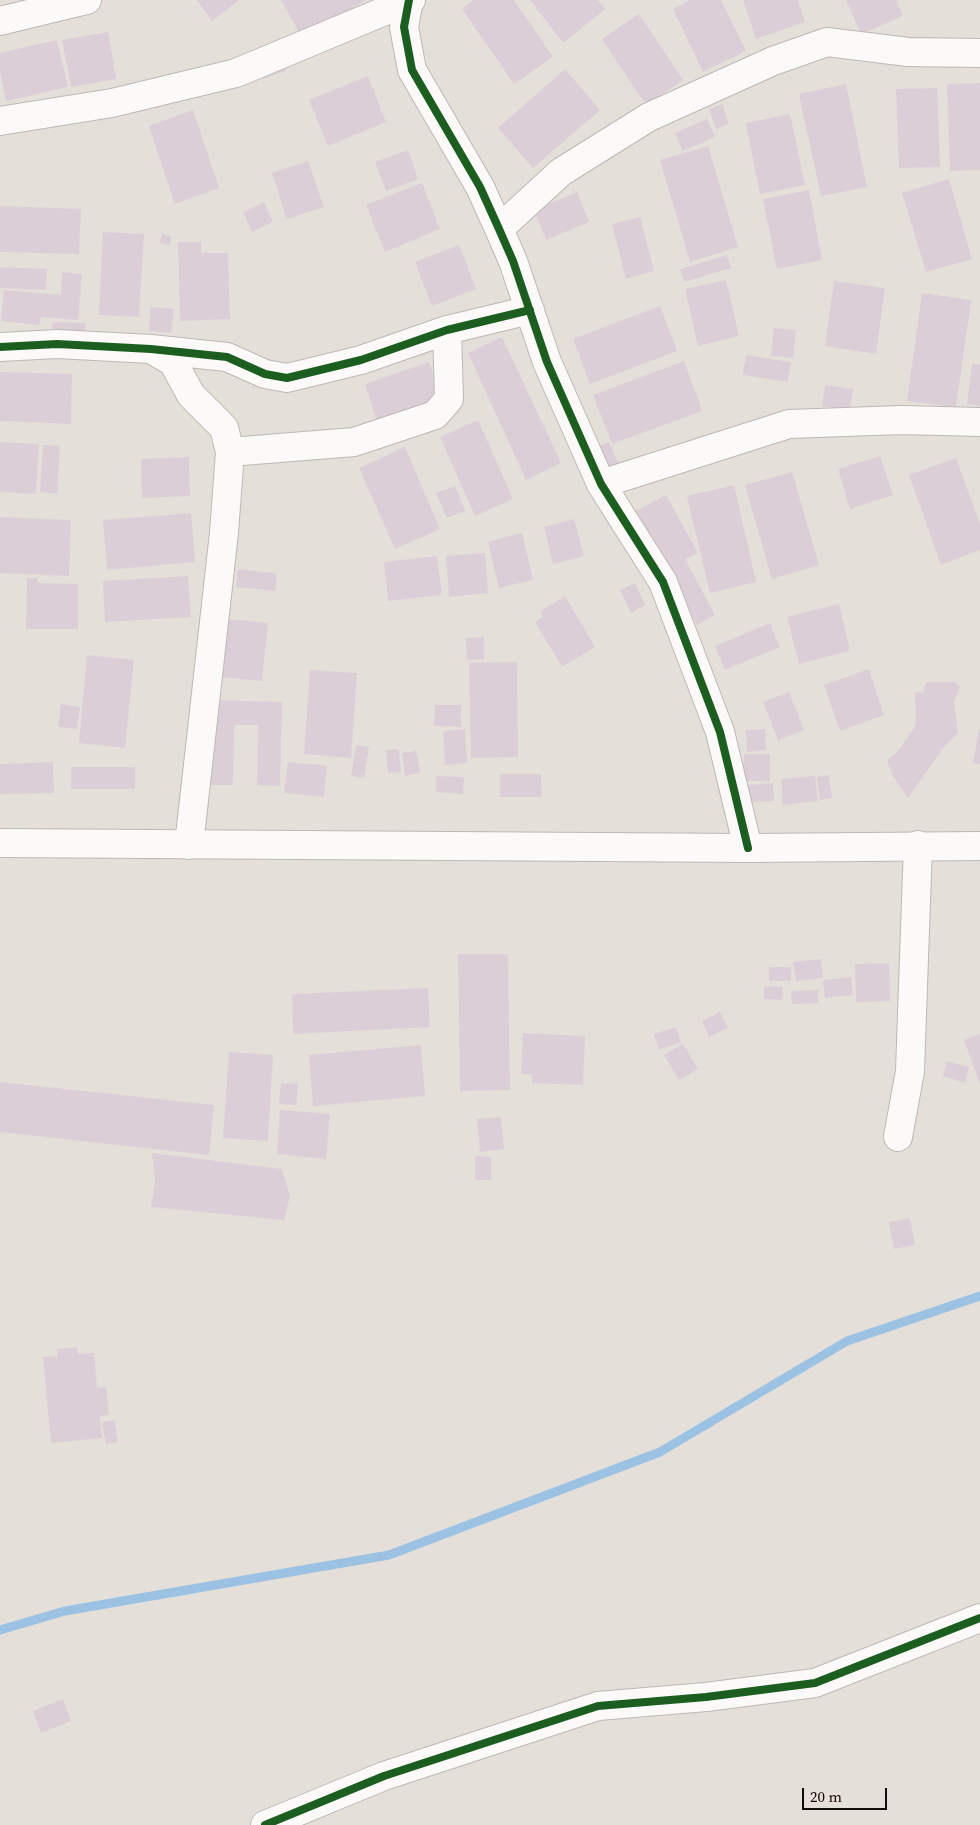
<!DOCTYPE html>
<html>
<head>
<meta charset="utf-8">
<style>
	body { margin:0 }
	#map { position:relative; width:980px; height:1825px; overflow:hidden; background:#e5dfda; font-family:"Source Serif 4",serif }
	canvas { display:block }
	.scale { position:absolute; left:802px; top:1788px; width:85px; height:22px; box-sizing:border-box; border:2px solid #0f0b09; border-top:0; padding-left:6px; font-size:15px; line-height:18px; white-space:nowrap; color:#0f0b09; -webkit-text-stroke:4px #e9ded6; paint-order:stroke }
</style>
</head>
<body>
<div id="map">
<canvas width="980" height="1825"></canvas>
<div class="scale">20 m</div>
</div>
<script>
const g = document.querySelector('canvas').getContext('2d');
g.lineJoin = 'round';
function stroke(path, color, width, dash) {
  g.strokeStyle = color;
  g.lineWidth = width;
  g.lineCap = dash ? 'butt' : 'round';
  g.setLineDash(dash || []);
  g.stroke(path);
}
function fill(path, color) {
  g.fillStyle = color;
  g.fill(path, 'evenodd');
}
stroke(new Path2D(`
	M 0,1630 L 65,1611 L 389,1555 L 660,1452 L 847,1341 L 980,1296`), '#9cc2e3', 9);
fill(new Path2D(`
	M 197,0 L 239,0 L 212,21 Z
	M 281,0 L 366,0 L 302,37 Z
	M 474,0 L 514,0 L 553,57 L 514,84 L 462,9 Z
	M 530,0 L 598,0 L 605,9 L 563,43 Z
	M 690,0 L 721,0 L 746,51 L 703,72 L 673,9 Z
	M 743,0 L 798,0 L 805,22 L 756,39 Z
	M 846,0 L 896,0 L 903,16 L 861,34 Z
	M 639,14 L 683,80 L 646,105 L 602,39 Z
	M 108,32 L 116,79 L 71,87 L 62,40 Z
	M 57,40 L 68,87 L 6,101 L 0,72 L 0,53 Z
	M 282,57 L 286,71 L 263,79 L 259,66 Z
	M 565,69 L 600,110 L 533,168 L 498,128 Z
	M 368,76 L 386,122 L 328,146 L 309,100 Z
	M 980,83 L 980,170 L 950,171 L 947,84 Z
	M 846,84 L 867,187 L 821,196 L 799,94 Z
	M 937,88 L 940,167 L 899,168 L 896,89 Z
	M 722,104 L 729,124 L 716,129 L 709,109 Z
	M 193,110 L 219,188 L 175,204 L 149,126 Z
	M 790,114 L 805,185 L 760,194 L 746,123 Z
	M 707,119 L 715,137 L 683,151 L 675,133 Z
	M 708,146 L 738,247 L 690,262 L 660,160 Z
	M 408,150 L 418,179 L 386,191 L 375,162 Z
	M 308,161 L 324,207 L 287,219 L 272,173 Z
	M 949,179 L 972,259 L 926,272 L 902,193 Z
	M 422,183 L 440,229 L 385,252 L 366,205 Z
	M 809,190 L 822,260 L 777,269 L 763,199 Z
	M 577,192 L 589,222 L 546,240 L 534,210 Z
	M 264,202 L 273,222 L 252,232 L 243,212 Z
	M 0,206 L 81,209 L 79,254 L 0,252 Z
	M 640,217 L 654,271 L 626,279 L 612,224 Z
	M 103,232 L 144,234 L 139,317 L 99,315 Z
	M 162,234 L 171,236 L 170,245 L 160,243 Z
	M 178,242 L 201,242 L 201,253 L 228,253 L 230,319 L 180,321 Z
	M 459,245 L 476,289 L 432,306 L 415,262 Z
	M 727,255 L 731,268 L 684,282 L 680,269 Z
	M 0,267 L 47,269 L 46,290 L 0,288 Z
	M 62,272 L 82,274 L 78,320 L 41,317 L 39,325 L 1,321 L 4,290 L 61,295 Z
	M 726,280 L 739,336 L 698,346 L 685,289 Z
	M 834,281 L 885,288 L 876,354 L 825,346 Z
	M 922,293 L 971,300 L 956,407 L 907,401 Z
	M 660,306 L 677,351 L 590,384 L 573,339 Z
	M 151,307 L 174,309 L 171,333 L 149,331 Z
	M 53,322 L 86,323 L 85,340 L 52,339 Z
	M 774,328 L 796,330 L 793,358 L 771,356 Z
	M 502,337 L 561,463 L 526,480 L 468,353 Z
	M 746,355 L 791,362 L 788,382 L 743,375 Z
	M 684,361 L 702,411 L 612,444 L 593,395 Z
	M 429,362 L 443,403 L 378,425 L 365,384 Z
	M 972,364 L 980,365 L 980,406 L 967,404 Z
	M 0,372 L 72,374 L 71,424 L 0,421 Z
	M 825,385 L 853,389 L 850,410 L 822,406 Z
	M 478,420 L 513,499 L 475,516 L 440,437 Z
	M 0,442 L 39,444 L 36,494 L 0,492 Z
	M 609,442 L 619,465 L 605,471 L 595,448 Z
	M 43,445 L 60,446 L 57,494 L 40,492 Z
	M 405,447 L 440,529 L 395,549 L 359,468 Z
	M 880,456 L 893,495 L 850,509 L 838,469 Z
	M 189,457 L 190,496 L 142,498 L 141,459 Z
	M 956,458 L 980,524 L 980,550 L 941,565 L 909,475 Z
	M 792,472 L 819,565 L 772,579 L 745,485 Z
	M 734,485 L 756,582 L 710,593 L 687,496 Z
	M 455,486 L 465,511 L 447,518 L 436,493 Z
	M 666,495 L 698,553 L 685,559 L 715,615 L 697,625 L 635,511 Z
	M 191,513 L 195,562 L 107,570 L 103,520 Z
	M 0,517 L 71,520 L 69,576 L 0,573 Z
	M 574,519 L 584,556 L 553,564 L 544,527 Z
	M 522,533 L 533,580 L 499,588 L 488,542 Z
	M 485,553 L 488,593 L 449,597 L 446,556 Z
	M 437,556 L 442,595 L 388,601 L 384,562 Z
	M 238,569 L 277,574 L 275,591 L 236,587 Z
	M 188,576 L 191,617 L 105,622 L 103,581 Z
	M 27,578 L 37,578 L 37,583 L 78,584 L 78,629 L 26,629 Z
	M 635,583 L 645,605 L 631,613 L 620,590 Z
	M 565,596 L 595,647 L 562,667 L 535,622 L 543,617 L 540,611 Z
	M 839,604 L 850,651 L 799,664 L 787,617 Z
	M 223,619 L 268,623 L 262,681 L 218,677 Z
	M 770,623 L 780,647 L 725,670 L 715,646 Z
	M 484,637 L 484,659 L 467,660 L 466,638 Z
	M 87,655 L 134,660 L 125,748 L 79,743 Z
	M 517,662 L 518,757 L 471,758 L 469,663 Z
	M 869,669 L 884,715 L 840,731 L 824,685 Z
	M 310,670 L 357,673 L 351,758 L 304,754 Z
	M 926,682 L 955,682 L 960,687 L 954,702 L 958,733 L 944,747 L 908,798 L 893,776 L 887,761 L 900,749 L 916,725 L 915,692 L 923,693 Z
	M 789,692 L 804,730 L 778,740 L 763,702 Z
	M 209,700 L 282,702 L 280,786 L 257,785 L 258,725 L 234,725 L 233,785 L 207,785 Z
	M 61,704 L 80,707 L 77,729 L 58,727 Z
	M 435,705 L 461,705 L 461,727 L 434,726 Z
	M 465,729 L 467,763 L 445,765 L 443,731 Z
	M 765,729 L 766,750 L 747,752 L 746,730 Z
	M 979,729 L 980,729 L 980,764 L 973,763 Z
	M 356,745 L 369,747 L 364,778 L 351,776 Z
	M 399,749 L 401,772 L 388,773 L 386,750 Z
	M 416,751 L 420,773 L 405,776 L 402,753 Z
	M 744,754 L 770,754 L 770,781 L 743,781 Z
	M 53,762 L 54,793 L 0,794 L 0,764 Z
	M 288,762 L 327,766 L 324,797 L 284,793 Z
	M 71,767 L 135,767 L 135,789 L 71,789 Z
	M 500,774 L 541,774 L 542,797 L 500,797 Z
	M 829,775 L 832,798 L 820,800 L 817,777 Z
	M 436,776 L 464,777 L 463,794 L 436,792 Z
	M 815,776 L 818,801 L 783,805 L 781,779 Z
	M 773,783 L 774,801 L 749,802 L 748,785 Z
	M 458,954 L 508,954 L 510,1090 L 460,1091 Z
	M 821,959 L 823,978 L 796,981 L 793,962 Z
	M 889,963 L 890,1001 L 856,1002 L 855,964 Z
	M 769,967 L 791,967 L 791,981 L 769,981 Z
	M 851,977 L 853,995 L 825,998 L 823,980 Z
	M 764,986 L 783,987 L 782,1000 L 764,999 Z
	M 428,988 L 430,1027 L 293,1034 L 292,994 Z
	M 818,990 L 818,1003 L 792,1004 L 791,991 Z
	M 720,1012 L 728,1028 L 709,1037 L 702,1021 Z
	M 676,1027 L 681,1042 L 659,1050 L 654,1034 Z
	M 523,1033 L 585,1036 L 583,1085 L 532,1083 L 532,1074 L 521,1074 Z
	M 980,1034 L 980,1084 L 964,1040 Z
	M 683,1044 L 698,1069 L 679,1080 L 664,1055 Z
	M 421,1045 L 425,1096 L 313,1106 L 309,1055 Z
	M 229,1052 L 273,1055 L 268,1141 L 223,1138 Z
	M 947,1061 L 969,1067 L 965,1083 L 943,1076 Z
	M 0,1082 L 214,1105 L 209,1155 L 0,1132 Z
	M 281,1083 L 298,1084 L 296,1105 L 279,1104 Z
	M 280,1110 L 330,1114 L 326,1159 L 277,1154 Z
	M 501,1117 L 504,1149 L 480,1152 L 477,1119 Z
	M 152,1153 L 282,1169 L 290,1196 L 284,1220 L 151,1207 L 155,1182 Z
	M 475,1156 L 491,1157 L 491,1180 L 475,1180 Z
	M 910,1218 L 915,1245 L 894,1249 L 889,1222 Z
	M 77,1347 L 78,1354 L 94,1353 L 97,1388 L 106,1387 L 109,1415 L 100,1416 L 102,1438 L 51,1443 L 43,1357 L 58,1356 L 57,1349 Z
	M 114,1420 L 118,1442 L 106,1444 L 102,1422 Z
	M 63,1699 L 71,1721 L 41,1733 L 33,1711 Z`), '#dcced7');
const minor = new Path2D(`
	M 409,0 L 404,27 L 412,70 L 480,187 L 499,229 L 513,261 L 547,362 L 601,484 L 663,582 L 720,732 L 748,848
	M 0,21 L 87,0
	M 0,121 L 112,103 L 236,73 L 411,0
	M 499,229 L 561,172 L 649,117 L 773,61 L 827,42 L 908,52 L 980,53
	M 0,347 L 57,344 L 151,349 L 227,357 L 265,374 L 287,378 L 361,360 L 447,330 L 530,310
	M 151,349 L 173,362 L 191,395 L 224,428 L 230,452 L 224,533 L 189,845
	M 230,452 L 354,442 L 435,415 L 449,399 L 447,330
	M 601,484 L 789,424 L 902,420 L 980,422
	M 898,1137 L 910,1071 L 918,845
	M 265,1825 L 384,1776 L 598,1706 L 706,1697 L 815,1683 L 980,1618`);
const secondary = new Path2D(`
	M 0,843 L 748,848 L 980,846`);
stroke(minor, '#bdb8b5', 30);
stroke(secondary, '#bdb8b5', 30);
stroke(minor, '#fbfaf9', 28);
stroke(secondary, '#fbfaf9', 28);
stroke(new Path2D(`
	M 409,0 L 404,27 L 412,70 L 480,187 L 499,229 L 513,261 L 547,362 L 601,484 L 663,582 L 720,732 L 748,848
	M 0,347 L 57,344 L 151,349 L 227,357 L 265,374 L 287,378 L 361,360 L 447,330 L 530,310
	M 265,1825 L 384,1776 L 598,1706 L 706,1697 L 815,1683 L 980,1618`), '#1b5e20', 8);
</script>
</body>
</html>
